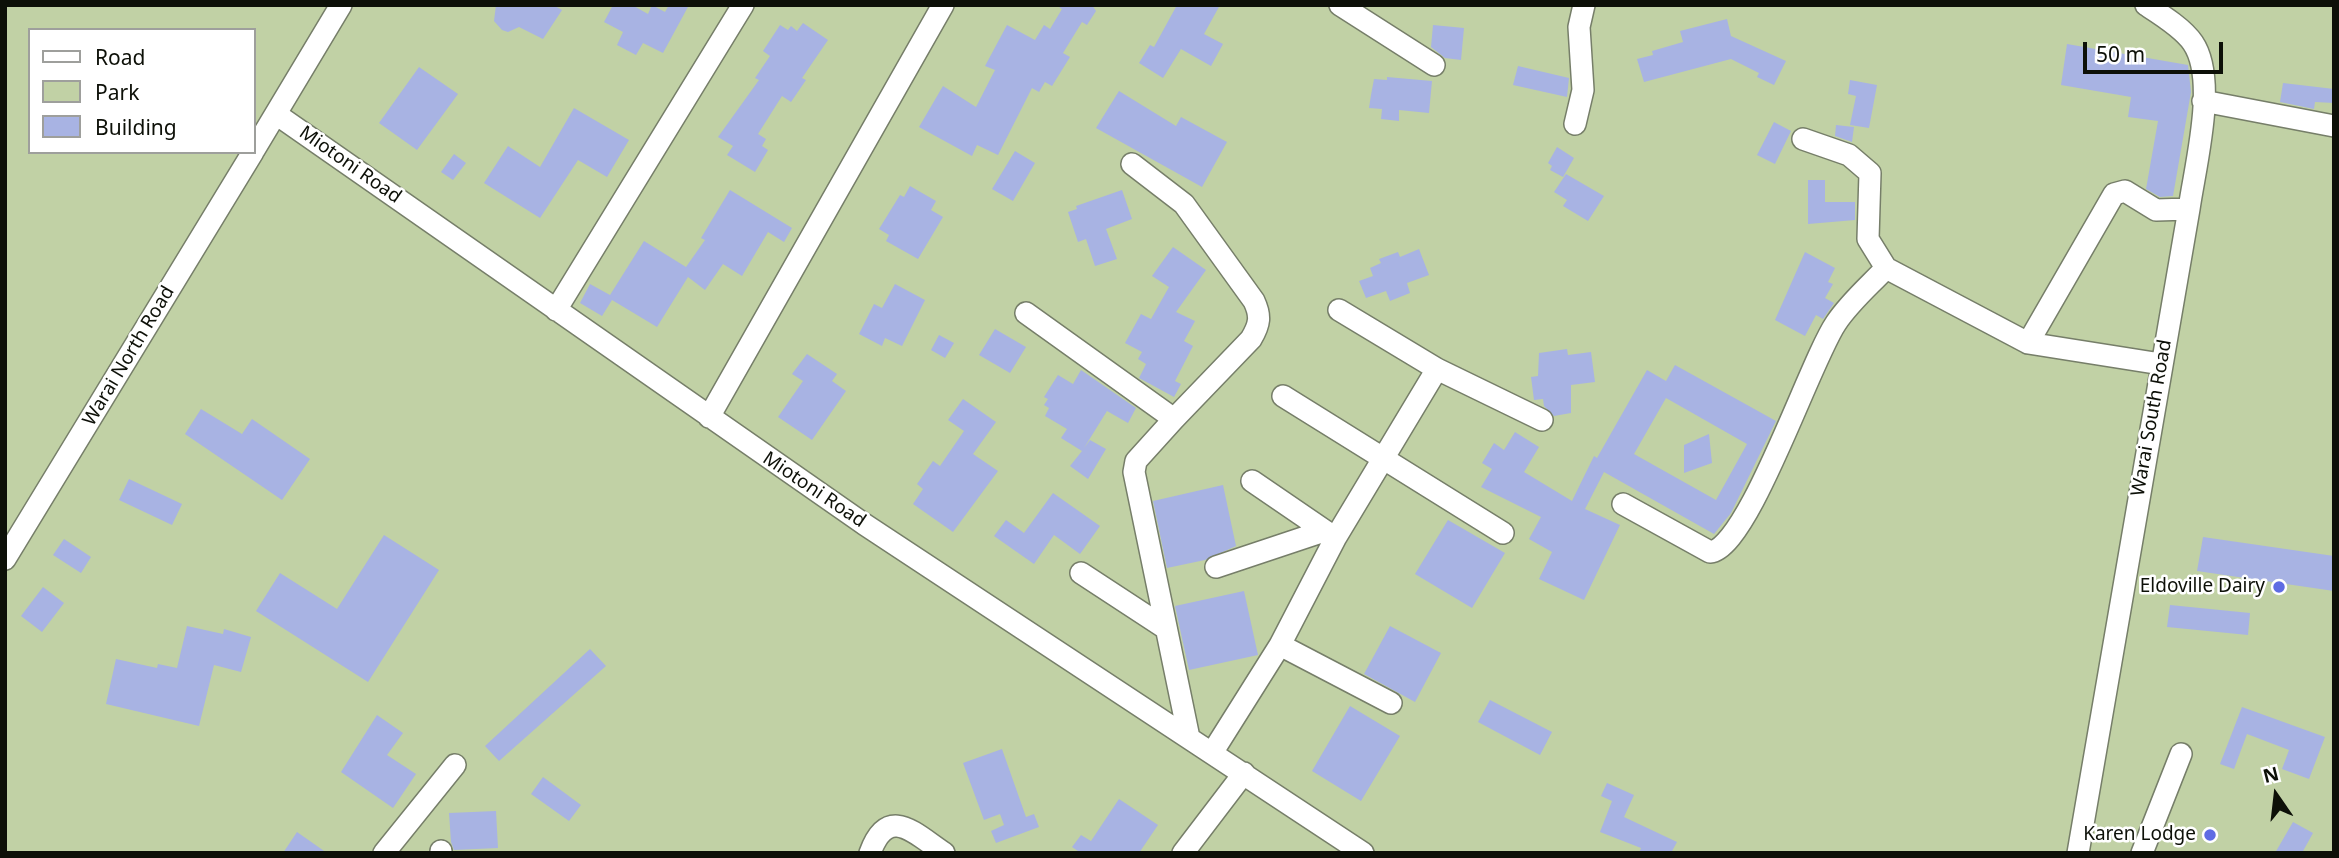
<!DOCTYPE html>
<html>
<head>
<meta charset="utf-8">
<style>
	body { margin:0 }
	#map { position:relative; width:2339px; height:858px; overflow:hidden; background:#f1fae3; font-family:"Noto Sans",sans-serif }
	canvas { display:block }
	.frame { position:absolute; inset:0; border:7px solid #0d1008; pointer-events:none }
	.legend { position:absolute; left:28px; top:28px; width:228px; height:126px; box-sizing:border-box; background:#fff; border:2px solid #9e9f9c; margin:0; padding:9px 12px; list-style:none; font-size:21px; color:#0d1008 }
	.legend li { display:flex; align-items:center; gap:14px; height:35px }
	.legend b { width:35px; border:2px solid #9e9f9c }
	.north { position:absolute; left:2241px; top:760px; width:70px; height:70px; -webkit-text-stroke:5px #fff; paint-order:stroke; rotate:346deg; font-size:19px; font-weight:700; line-height:28px; text-align:center; color:#0d1008 }
	.north::after { content:''; display:block; margin:auto; width:24px; height:32px; background:#0d1008; clip-path:polygon(50% 0,100% 100%,50% 72%,0 100%) }
	.scale { position:absolute; left:2083px; top:42px; width:140px; height:32px; box-sizing:border-box; border:4px solid #0d1008; border-top:0; padding-left:9px; font-size:21px; line-height:24px; white-space:nowrap; color:#0d1008; -webkit-text-stroke:5px #fff; paint-order:stroke }
</style>
</head>
<body>
<div id="map">
<canvas width="2339" height="858"></canvas>
<div class="frame"></div>
<ul class="legend">
<li><b style="height:9px;background:#fff"></b>Road</li>
<li><b style="height:19px;background:#c1d1a5"></b>Park</li>
<li><b style="height:19px;background:#a8b3e3"></b>Building</li>
</ul>
<div class="north">N</div>
<div class="scale">50 m</div>
</div>
<script>
const g = document.querySelector('canvas').getContext('2d');
g.lineJoin = 'round';
function fill(path, color) {
  g.fillStyle = color;
  g.fill(path, 'evenodd');
}
function stroke(path, color, width, dash) {
  g.strokeStyle = color;
  g.lineWidth = width;
  g.lineCap = dash ? 'butt' : 'round';
  g.setLineDash(dash || []);
  g.stroke(path);
}
function drawText(font, color, halo, rows, align = 'center') {
  g.font = font + ' "Noto Sans",sans-serif';
  g.lineWidth = 5;
  g.setLineDash([]);
  g.textBaseline = 'middle';
  g.strokeStyle = halo;
  g.fillStyle = color;
  for (const [text, x, y, turn = 0] of rows) {
    g.save();
    g.translate(x, y);
    g.rotate((+turn || 0) * Math.PI / 180);
    g.textAlign = isNaN(turn) ? turn : align;
    if (halo) g.strokeText(text, 0, 0);
    g.fillText(text, 0, 0);
    g.restore();
  }
}
fill(new Path2D(`
	M 5,5 L 2334,5 L 2334,853 L 5,853 ZM 30,30 L 254,30 L 254,152 L 30,152 Z`), '#c1d1a5');
fill(new Path2D(`
	M 496,5 L 553,5 L 562,10 L 543,39 L 519,27 L 508,32 L 502,30 L 494,21 Z
	M 613,5 L 632,5 L 648,14 L 652,5 L 665,12 L 669,5 L 689,5 L 663,53 L 643,43 L 636,55 L 617,45 L 623,32 L 604,22 Z
	M 1056,5 L 1092,5 L 1096,11 L 1087,25 L 1082,22 L 1063,53 L 1070,57 L 1052,86 L 1045,82 L 1039,92 L 1032,88 L 998,155 L 977,145 L 972,156 L 919,127 L 943,86 L 976,107 L 995,70 L 985,66 L 1007,25 L 1035,40 L 1044,25 L 1050,29 L 1062,9 Z
	M 1177,5 L 1220,5 L 1204,34 L 1223,44 L 1211,66 L 1181,49 L 1163,78 L 1139,63 L 1150,45 L 1154,47 Z
	M 1727,19 L 1731,36 L 1786,61 L 1774,85 L 1757,77 L 1759,73 L 1731,59 L 1644,82 L 1637,59 L 1653,55 L 1652,51 L 1683,42 L 1680,31 Z
	M 803,23 L 828,40 L 802,78 L 806,80 L 791,102 L 782,96 L 758,134 L 766,139 L 762,146 L 768,150 L 755,172 L 727,155 L 733,146 L 718,137 L 759,80 L 755,78 L 770,56 L 763,51 L 780,25 L 788,30 L 791,26 L 797,31 Z
	M 1433,25 L 1464,28 L 1461,60 L 1445,58 L 1431,47 Z
	M 2067,44 L 2188,65 L 2191,92 L 2173,196 L 2160,197 L 2146,189 L 2158,121 L 2128,117 L 2131,97 L 2061,85 Z
	M 1518,66 L 1569,78 L 1567,97 L 1513,85 Z
	M 419,67 L 458,94 L 417,150 L 379,123 Z
	M 1387,77 L 1432,81 L 1429,113 L 1399,110 L 1399,121 L 1381,119 L 1382,109 L 1369,108 L 1371,95 L 1374,79 L 1387,80 Z
	M 1850,80 L 1877,85 L 1869,128 L 1850,125 L 1856,96 L 1848,94 Z
	M 2283,83 L 2334,89 L 2334,103 L 2315,102 L 2314,109 L 2280,102 Z
	M 1119,91 L 1176,126 L 1181,117 L 1227,142 L 1202,187 L 1096,128 Z
	M 574,108 L 629,140 L 607,177 L 578,160 L 540,218 L 484,183 L 508,146 L 540,167 Z
	M 1774,122 L 1791,131 L 1775,164 L 1757,155 Z
	M 1836,125 L 1854,127 L 1852,142 L 1835,136 Z
	M 1557,147 L 1574,158 L 1563,177 L 1550,170 L 1552,166 L 1548,163 Z
	M 1015,151 L 1035,163 L 1013,201 L 992,189 Z
	M 454,154 L 466,163 L 453,180 L 441,172 Z
	M 1566,174 L 1604,196 L 1588,221 L 1563,206 L 1567,200 L 1554,192 Z
	M 1808,180 L 1825,180 L 1825,202 L 1855,202 L 1855,220 L 1808,224 Z
	M 910,186 L 936,201 L 931,210 L 943,217 L 918,259 L 886,241 L 889,235 L 879,229 L 900,195 L 904,197 Z
	M 730,190 L 792,228 L 784,242 L 768,232 L 742,276 L 723,264 L 705,290 L 688,277 L 657,327 L 612,300 L 602,316 L 580,303 L 590,284 L 610,295 L 644,241 L 686,267 L 705,240 L 701,238 Z
	M 1122,190 L 1132,219 L 1106,229 L 1117,259 L 1095,266 L 1086,239 L 1078,242 L 1068,212 L 1077,209 L 1076,206 Z
	M 1173,247 L 1206,270 L 1176,312 L 1195,321 L 1184,341 L 1193,346 L 1175,381 L 1181,384 L 1174,397 L 1139,378 L 1146,364 L 1138,359 L 1142,352 L 1125,343 L 1141,314 L 1151,319 L 1169,287 L 1152,276 Z
	M 1419,249 L 1429,275 L 1407,283 L 1410,293 L 1390,301 L 1386,291 L 1366,298 L 1359,281 L 1373,276 L 1370,268 L 1381,263 L 1379,259 L 1398,252 L 1400,257 Z
	M 1805,252 L 1835,268 L 1828,282 L 1833,284 L 1825,298 L 1834,303 L 1823,319 L 1816,315 L 1805,336 L 1775,320 Z
	M 895,284 L 925,300 L 902,346 L 885,338 L 882,346 L 859,334 L 874,304 L 882,308 Z
	M 995,329 L 1026,347 L 1010,373 L 979,355 Z
	M 939,335 L 954,343 L 945,358 L 931,350 Z
	M 1567,349 L 1568,355 L 1591,352 L 1595,382 L 1571,385 L 1571,413 L 1554,416 L 1544,406 L 1543,399 L 1534,400 L 1531,377 L 1538,376 L 1539,353 Z
	M 807,354 L 837,374 L 832,381 L 846,391 L 812,440 L 778,417 L 803,381 L 792,374 Z
	M 1675,365 L 1776,421 L 1731,513 L 1714,534 L 1604,472 L 1585,509 L 1620,525 L 1584,600 L 1539,579 L 1552,552 L 1529,539 L 1541,517 L 1481,487 L 1492,469 L 1482,463 L 1494,443 L 1504,450 L 1515,432 L 1539,447 L 1524,472 L 1572,501 L 1594,456 L 1597,458 L 1647,370 L 1666,381 ZM 1666,398 L 1747,444 L 1716,500 L 1634,454 Z
	M 1081,370 L 1136,408 L 1128,423 L 1107,411 L 1084,448 L 1090,440 L 1106,449 L 1088,479 L 1070,466 L 1082,451 L 1061,438 L 1067,429 L 1045,416 L 1049,408 L 1044,405 L 1048,399 L 1044,397 L 1058,375 L 1073,384 Z
	M 963,399 L 996,422 L 973,454 L 998,471 L 953,532 L 913,504 L 923,489 L 917,484 L 933,461 L 940,466 L 964,431 L 948,420 Z
	M 201,409 L 242,434 L 252,419 L 310,459 L 282,500 L 185,434 Z
	M 1709,434 L 1712,463 L 1684,473 L 1684,445 Z
	M 129,479 L 182,504 L 172,525 L 119,500 Z
	M 1223,485 L 1236,546 L 1205,560 L 1167,568 L 1153,501 Z
	M 1053,493 L 1100,526 L 1080,554 L 1054,535 L 1034,564 L 994,536 L 1006,520 L 1024,533 Z
	M 1448,520 L 1505,553 L 1472,608 L 1415,574 Z
	M 384,535 L 439,570 L 368,682 L 256,611 L 280,573 L 337,609 Z
	M 2203,537 L 2334,556 L 2334,591 L 2197,571 Z
	M 64,539 L 91,557 L 81,573 L 53,555 Z
	M 43,587 L 64,603 L 42,632 L 21,616 Z
	M 1244,591 L 1258,655 L 1189,670 L 1175,606 Z
	M 2170,605 L 2250,613 L 2248,635 L 2167,627 Z
	M 187,626 L 223,634 L 224,629 L 251,637 L 241,672 L 214,665 L 199,726 L 106,704 L 116,659 L 157,668 L 158,664 L 177,668 Z
	M 1390,626 L 1441,653 L 1415,702 L 1364,674 Z
	M 590,649 L 606,666 L 499,761 L 485,746 Z
	M 1490,700 L 1552,732 L 1540,755 L 1478,722 Z
	M 1350,706 L 1400,736 L 1361,801 L 1312,771 Z
	M 2242,707 L 2325,737 L 2309,779 L 2282,769 L 2289,750 L 2247,734 L 2234,769 L 2220,764 Z
	M 377,715 L 403,733 L 387,755 L 416,774 L 393,808 L 341,772 Z
	M 1002,749 L 1026,817 L 1034,814 L 1039,827 L 996,843 L 991,831 L 1004,825 L 1000,814 L 984,820 L 963,763 Z
	M 543,777 L 581,805 L 569,821 L 531,794 Z
	M 1607,783 L 1634,795 L 1624,817 L 1677,842 L 1671,853 L 1639,853 L 1641,848 L 1600,832 L 1612,801 L 1601,796 Z
	M 1119,799 L 1158,825 L 1139,853 L 1081,853 L 1072,847 L 1081,835 L 1091,841 Z
	M 496,811 L 498,848 L 454,850 L 451,842 L 449,813 Z
	M 2293,822 L 2313,833 L 2302,853 L 2275,853 Z
	M 297,832 L 327,853 L 283,853 Z`), '#a8b3e3');
const minor = new Path2D(`
	M 1340,5 L 1434,65
	M 2203,101 L 2334,126
	M 276,114 L 864,524 L 1363,853
	M 1575,124 L 1583,90 L 1579,27 L 1584,5
	M 1803,139 L 1849,155 L 1870,173 L 1868,239 L 1886,268 L 2028,343 L 2161,364
	M 254,150 L 341,5
	M 1132,164 L 1184,204 L 1254,301 C 1261,316 1260,324 1251,339 L 1174,419
	M 556,310 L 743,5
	M 1339,310 L 1437,369 L 1542,420
	M 1026,313 L 1174,419 L 1136,461 L 1134,472 L 1189,738
	M 2028,343 L 2114,194 L 2125,191 L 2156,210 L 2189,209
	M 1283,396 L 1503,533
	M 709,417 L 943,5
	M 1252,481 L 1331,535
	M 1623,504 L 1710,552 C 1748,549 1810,361 1836,323 C 1850,302 1869,286 1886,268
	M 5,559 L 253,152
	M 1216,567 L 1324,531
	M 1081,573 L 1165,628
	M 1280,645 L 1391,703
	M 1212,753 L 1280,645 L 1336,537 L 1437,369
	M 384,853 L 455,765
	M 441,853 L 441,851
	M 870,853 C 888,804 914,833 944,853
	M 1183,853 L 1244,773
	M 2078,853 L 2189,209 C 2195,166 2218,80 2193,43 C 2183,28 2160,14 2146,5
	M 2142,853 L 2181,754`);
stroke(minor, '#767e69', 24);
stroke(minor, '#fff', 21);
for (const [x, y, r, color] of [
	[2279,587,7,"#5f6ce3"],
	[2210,835,7,"#5f6ce3"]
]) {
  const dot = new Path2D();
  dot.arc(x, y, r, 0, 2 * Math.PI);
  g.fillStyle = color;
  g.fill(dot);
  stroke(dot, '#fff', 2.5);
}
drawText('19px', '#0d1008', '#fff', [
	["Miotoni Road",350,165,35],
	["Warai North Road",129,356,-59],
	["Warai South Road",2152,418,-80],
	["Miotoni Road",814,490,34]
]);
drawText('19px', '#0d1008', '#fff', [
	["Eldoville Dairy",2265,587],
	["Karen Lodge",2196,835]
], 'right');
</script>
</body>
</html>
